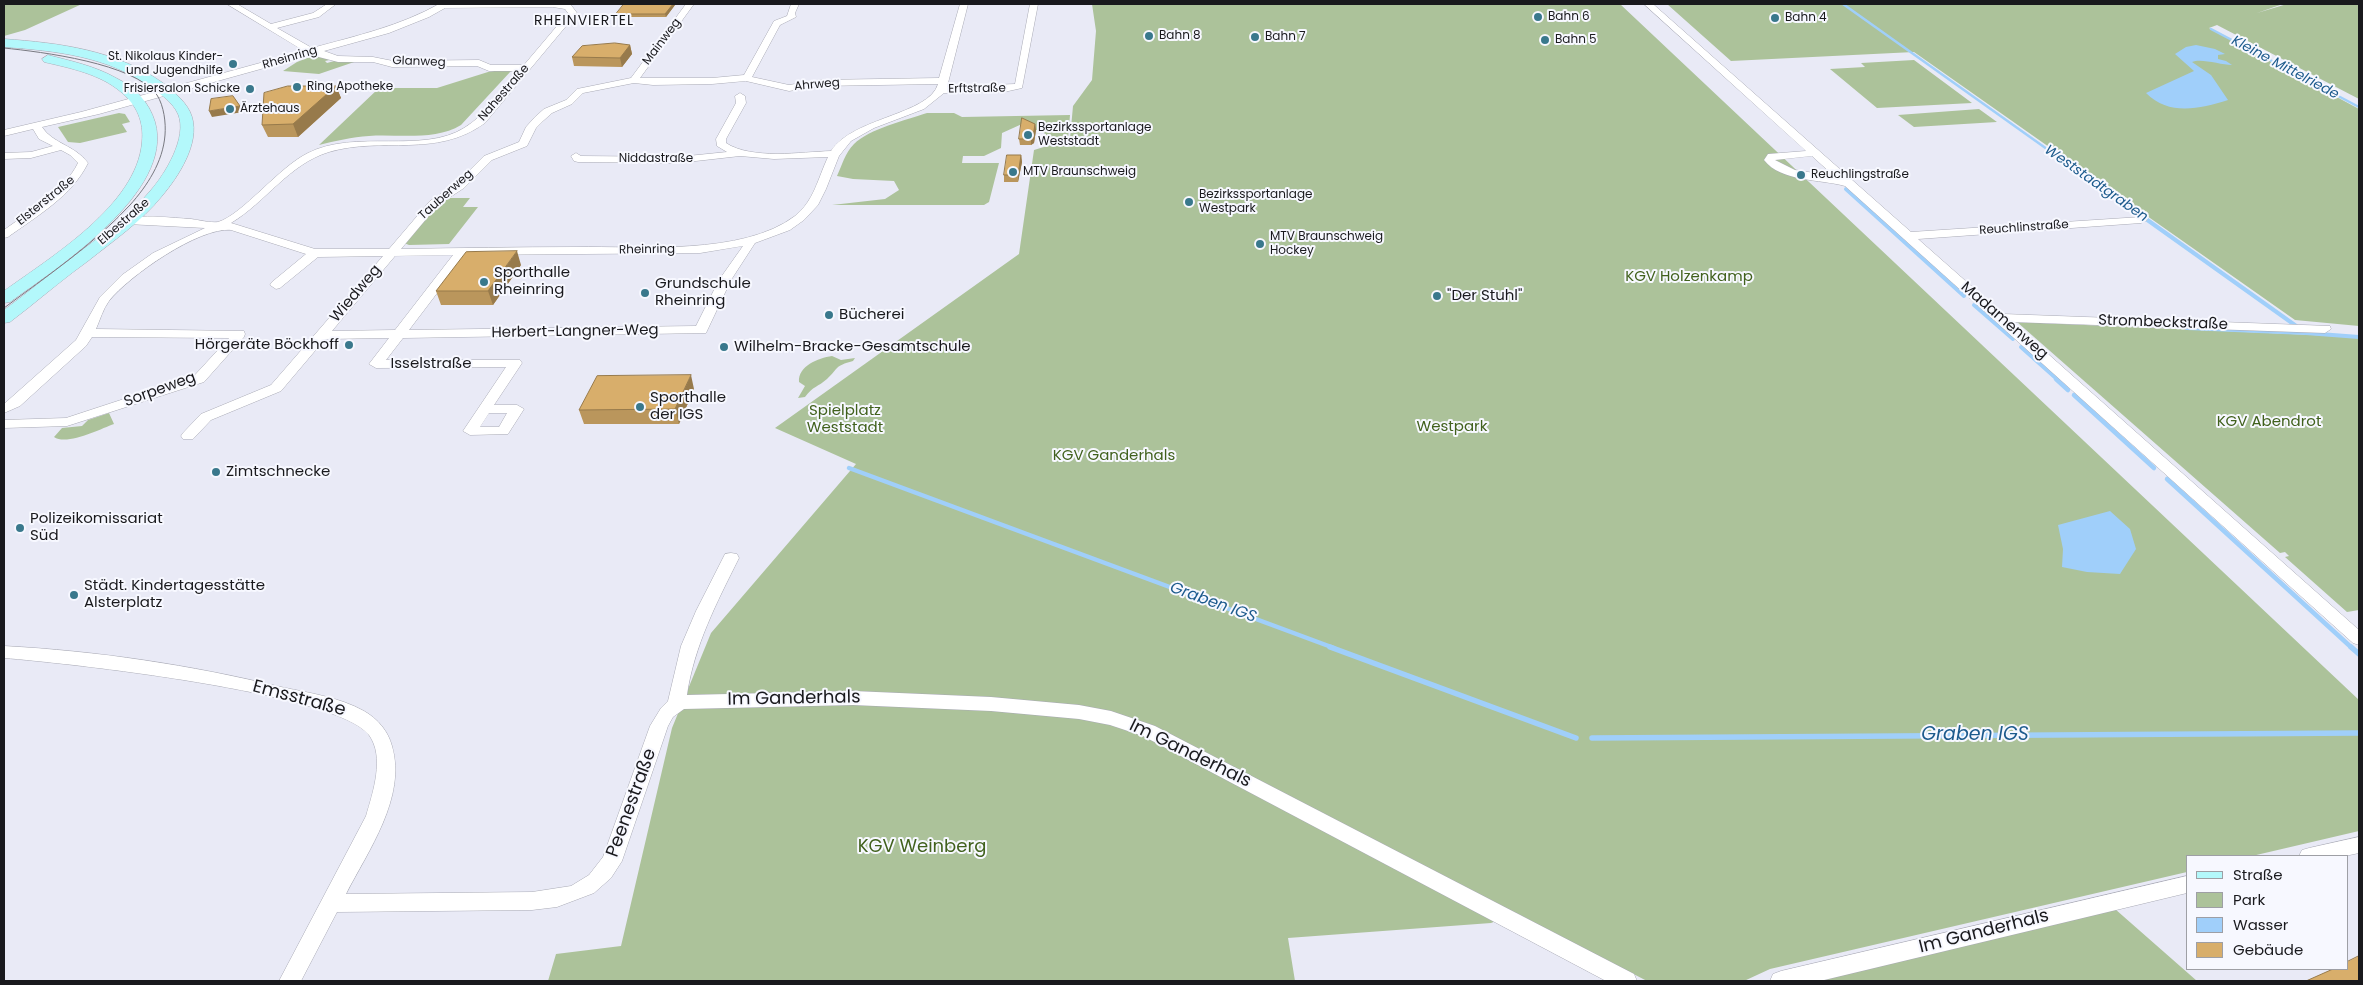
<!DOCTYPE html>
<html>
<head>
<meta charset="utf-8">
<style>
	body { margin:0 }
	#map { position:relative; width:2363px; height:985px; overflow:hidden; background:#e9eaf6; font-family:Poppins,sans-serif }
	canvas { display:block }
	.frame { position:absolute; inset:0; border:5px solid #19191d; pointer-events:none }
	.legend { position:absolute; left:2186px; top:855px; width:162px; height:115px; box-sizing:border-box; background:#f7f8ff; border:1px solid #9e9fa5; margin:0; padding:6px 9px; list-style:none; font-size:15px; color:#19191d }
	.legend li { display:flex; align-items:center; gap:10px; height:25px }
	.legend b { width:25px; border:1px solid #9e9fa5 }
</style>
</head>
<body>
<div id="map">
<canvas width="2363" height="985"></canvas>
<div class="frame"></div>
<ul class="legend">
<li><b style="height:6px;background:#b3f8fb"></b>Straße</li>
<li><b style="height:14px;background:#acc29a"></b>Park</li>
<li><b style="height:14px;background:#a0cffa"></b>Wasser</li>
<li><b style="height:14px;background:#d8ae6b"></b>Gebäude</li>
</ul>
</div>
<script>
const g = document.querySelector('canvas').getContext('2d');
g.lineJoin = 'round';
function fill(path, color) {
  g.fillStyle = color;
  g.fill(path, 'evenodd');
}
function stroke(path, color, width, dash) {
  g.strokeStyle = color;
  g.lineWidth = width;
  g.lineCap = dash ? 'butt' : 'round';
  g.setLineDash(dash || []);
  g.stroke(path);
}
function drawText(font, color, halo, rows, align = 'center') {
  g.font = font + ' Poppins,sans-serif';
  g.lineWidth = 4;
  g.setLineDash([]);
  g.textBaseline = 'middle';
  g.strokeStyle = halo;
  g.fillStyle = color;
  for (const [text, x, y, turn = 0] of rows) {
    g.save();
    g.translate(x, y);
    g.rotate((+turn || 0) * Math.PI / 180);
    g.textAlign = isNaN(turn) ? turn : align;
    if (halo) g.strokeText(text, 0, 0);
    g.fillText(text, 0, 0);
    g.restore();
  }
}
fill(new Path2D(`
	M 4,4 L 82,4 L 25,30 L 4,36 Z
	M 1092,4 L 1620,4 L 2359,700 L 2359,831 L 2252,856 L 2187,856 L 2187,872 L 1770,969 L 1744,981 L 1647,981 L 1516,913 L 1491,923 L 1288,938 L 1295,981 L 548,981 L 556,954 L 621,946 L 672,728 L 711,633 L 856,464 L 775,428 L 1019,254 L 1034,150 L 1070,139 L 1073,106 L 1092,80 L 1096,31 Z
	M 1667,4 L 2283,4 L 2257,13 L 2287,4 L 2359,4 L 2359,99 L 2217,25 L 2209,28 L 2359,109 L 2359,326 L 2295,320 L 1914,52 L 1731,61 Z
	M 323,52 L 334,59 L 325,61 L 327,63 L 338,60 L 360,60 L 319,74 L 283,71 L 297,62 Z
	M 1914,60 L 1972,103 L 1877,108 L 1830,69 L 1865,67 L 1861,63 Z
	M 501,70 L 511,71 L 461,125 C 435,141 398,134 369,136 C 352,137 335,141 319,145 L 379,88 L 437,88 L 488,72 Z
	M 1979,109 L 1997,122 L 1914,127 L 1898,115 Z
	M 119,113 L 125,114 L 130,122 L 122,124 L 127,132 L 80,143 L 68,142 L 58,127 Z
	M 927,113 L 954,113 L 962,117 L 1070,115 L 1068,139 L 1045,145 L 1046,134 L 1022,124 L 1002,133 L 1001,148 L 984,156 L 963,156 L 962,163 L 999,163 L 989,202 L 984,205 L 832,205 L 885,199 L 899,190 L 894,181 L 853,179 L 837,176 C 842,165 845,153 854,144 C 869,129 906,120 927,113 Z
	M 449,198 L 470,198 L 463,207 L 478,207 L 449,244 L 409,245 L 404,243 L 425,216 Z
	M 2017,322 L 2359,337 L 2359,610 L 2347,612 L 2285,557 L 2289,556 L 2285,552 L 2280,553 Z
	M 832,356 L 841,360 L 855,358 L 853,361 C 834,366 839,368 827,379 C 818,387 813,386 805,397 L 798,398 L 805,386 L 799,382 C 798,366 818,358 832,356 Z
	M 109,413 L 114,424 C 100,429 67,446 54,437 L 62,428 L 82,426 L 88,420 Z
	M 2115,909 L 2197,981 L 1808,981 Z`), '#acc29a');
fill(new Path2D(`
	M 2196,45 L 2215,49 L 2225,54 L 2218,55 L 2218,59 L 2226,61 L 2232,65 C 2221,65 2201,58 2192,62 L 2211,75 L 2228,100 C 2199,109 2169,116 2146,93 L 2194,71 L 2175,54 L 2186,47 Z
	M 2110,511 L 2130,529 L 2136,549 L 2120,574 L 2087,572 L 2062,567 L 2063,549 L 2058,525 Z`), '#a0cffa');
stroke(new Path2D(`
	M 1843,4 L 2075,169
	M 2211,29 L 2359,107`), '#a0cffa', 2.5);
stroke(new Path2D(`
	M 2073,167 L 2306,333 L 2359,337
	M 1846,189 L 1964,296
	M 1974,305 L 2013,339
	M 2187,328 L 2306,333
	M 2021,347 L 2058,380`), '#a0cffa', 4);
stroke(new Path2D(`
	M 2056,379 L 2068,390
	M 2074,395 L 2154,468
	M 849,468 L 1334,648
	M 2167,479 L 2352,648`), '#a0cffa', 4.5);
stroke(new Path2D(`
	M 1330,647 L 1576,738
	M 2351,647 L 2359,654
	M 1592,738 L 2359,733`), '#a0cffa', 5.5);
const street = new Path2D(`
	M 227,4 L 237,4 L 271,24 L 313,13 L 327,4 L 336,4 L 319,17 L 277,28 L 312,48 C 356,36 400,26 439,4 L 565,4 L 571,5 L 577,13 L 485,123 C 435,159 383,136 329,152 C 289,164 266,202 231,223 L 315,249 L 389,249 L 430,201 L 456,184 L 484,156 L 519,142 L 526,127 L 535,117 L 544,109 L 566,100 L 577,89 L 631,78 L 686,4 L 694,4 L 640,78 L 712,78 L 744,75 L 774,21 L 787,16 L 791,4 L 799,4 L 795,13 L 796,17 L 780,25 L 752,77 L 789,85 L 820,80 L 939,78 L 960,4 L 968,4 L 947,87 L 1015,84 L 1030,4 L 1038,4 L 1022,88 L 1004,92 L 944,93 L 924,109 L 874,128 L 851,141 L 839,156 L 826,189 L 818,205 L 804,220 L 790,230 L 755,243 L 731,280 L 706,333 L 403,338 L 386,360 L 520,360 L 522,363 L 494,405 L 517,405 L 524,409 L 508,434 L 470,435 L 463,431 L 506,367 L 376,368 L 369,364 L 389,338 L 325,339 L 281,391 L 211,420 L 193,439 L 183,439 L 181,436 L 183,433 L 201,414 L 271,385 L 383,256 L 318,257 L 280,288 L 276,289 L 270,285 L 272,282 L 306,254 L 231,230 C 199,227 129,276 109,301 C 103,309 100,320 96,329 L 244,331 L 245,334 L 244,337 L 204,382 L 67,426 L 4,428 L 4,420 L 66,418 L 194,376 L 229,338 L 92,337 L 86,346 L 20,406 L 4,413 L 4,404 L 76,340 L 100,297 L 122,275 L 153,253 L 205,228 L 127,224 L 121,221 L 123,219 C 141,214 173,218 191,219 C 199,220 210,223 218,222 C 242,215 279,167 308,153 C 355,129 423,154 464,128 C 486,115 502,90 519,71 L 489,71 L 477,66 L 392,67 L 373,62 L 338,62 L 311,55 L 99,114 L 42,127 C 53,144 75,145 88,163 C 72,196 37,216 8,237 L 4,238 L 4,230 C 30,211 63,193 78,163 L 70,155 L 61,150 L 31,158 L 4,159 L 4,153 L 31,152 L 53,146 L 39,139 L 33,129 L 4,136 L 4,130 L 81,112 L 304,51 ZM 553,7 L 565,9 L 568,13 L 524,65 L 491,65 L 479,60 L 393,61 L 373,57 L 338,56 L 324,51 L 389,33 L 429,17 L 445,8 ZM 746,81 L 789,91 L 820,86 L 938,84 C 929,115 853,117 831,151 C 801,152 752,160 726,143 L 726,139 L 746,103 L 745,96 L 740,93 L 735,96 L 736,103 L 716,139 L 717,146 L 727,152 L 678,157 L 581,156 L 576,153 L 571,156 L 574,161 L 578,162 L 678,163 L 740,156 L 774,159 L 828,157 C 818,178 814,201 795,216 C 742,256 640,246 576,247 C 518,247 460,248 401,249 L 438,205 L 464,188 L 492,160 L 527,146 L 536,128 L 543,121 L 552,113 L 572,104 L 583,93 L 634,83 L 653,85 L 712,84 ZM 743,246 L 719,280 L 696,326 L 409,330 L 466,255 L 700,253 ZM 453,255 L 395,330 L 332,331 L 395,256 ZM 489,413 L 507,413 L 499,427 L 480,427 Z
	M 1644,4 L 1653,4 L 1911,232 L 2141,217 L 2147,220 L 2141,223 L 1918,239 L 2003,314 L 2330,326 L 2331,329 L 2325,333 L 2012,322 L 2359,630 L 2359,645 L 2353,643 L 1845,186 C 1820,179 1781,182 1764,160 L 1768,154 L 1806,151 ZM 1812,156 L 1834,176 L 1795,170 L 1775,160 Z
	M 731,553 L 737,554 L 739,558 C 717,602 694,646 687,695 L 853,691 L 991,697 L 1079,705 L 1111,711 L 1155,726 L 1634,974 L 1637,981 L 1606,981 L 1143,736 L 1110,725 L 1079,719 L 991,711 L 853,705 L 684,709 L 673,717 L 668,726 L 622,861 L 611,878 L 594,893 L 557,907 L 532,910 L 337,912 L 301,981 L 279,981 L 366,816 C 373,792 385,757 369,735 C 336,692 66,663 4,658 L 4,646 C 97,651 191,665 281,687 C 309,693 339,697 364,711 C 378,719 388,731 392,746 C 407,797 368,851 346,894 L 532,892 L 571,886 L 589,875 L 603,857 L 650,726 L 661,708 L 668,701 L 681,646 L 696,611 L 723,558 L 725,554 Z
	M 2359,837 L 2359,853 L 2345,856 L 2299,856 L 2302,850 L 2309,848 Z
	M 2187,876 L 2187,893 L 1820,981 L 1770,981 L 1773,974 L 1781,971 Z`);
const secondary = new Path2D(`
	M 4,39 C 60,43 116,50 163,83 C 174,92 188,103 192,117 C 200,144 178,177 162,196 C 141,222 113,241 88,261 C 67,276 48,292 28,308 L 10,322 L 4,323 L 4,310 C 27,293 50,274 73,257 C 100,236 129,217 151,190 C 165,174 188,137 178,114 C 173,103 162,95 152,88 C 108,56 56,51 4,47 Z
	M 48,55 C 71,61 95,66 116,78 C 135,87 149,102 155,122 C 175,192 57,268 10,302 L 4,303 L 4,291 C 51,257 137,205 142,142 C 144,122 137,105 121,92 C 100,74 70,68 44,62 L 42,59 Z`);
stroke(street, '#a9aab5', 1);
stroke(secondary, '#a9aab5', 1);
fill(street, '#fff');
fill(secondary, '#b3f8fb');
stroke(new Path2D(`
	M 4,48 C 42,52 134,63 157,95 C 164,106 166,123 165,135 C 163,162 147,186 130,205 C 93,245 47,276 4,308`), '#787980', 1);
fill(new Path2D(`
	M 675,5 L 666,17 L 616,17 L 616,14 Z
	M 630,45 L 632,54 L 622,67 L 574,66 L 572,57 Z
	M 336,86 L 341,98 L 298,137 L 268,137 L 262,125 Z
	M 1035,124 L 1036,130 L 1034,143 L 1031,145 L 1020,145 L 1019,139 Z
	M 1021,155 L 1022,162 L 1018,182 L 1004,182 L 1004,175 Z
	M 521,265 L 493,305 L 441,305 L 436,291 Z
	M 694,389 L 679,424 L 584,424 L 579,410 Z`), '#ba965c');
fill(new Path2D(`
	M 673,4 L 674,4 L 675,5 L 666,17 L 665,14 Z
	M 630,45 L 632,54 L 622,67 L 620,58 Z
	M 336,86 L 341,98 L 298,137 L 293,124 Z
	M 240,106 L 243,112 L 212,117 L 209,111 Z
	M 1035,124 L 1036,130 L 1034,143 L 1031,145 L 1031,139 Z
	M 1021,155 L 1022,162 L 1018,182 L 1018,175 Z
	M 517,251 L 521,265 L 493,305 L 488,291 Z
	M 691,375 L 694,389 L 679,424 L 675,409 Z`), '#977a4b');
const building = new Path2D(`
	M 624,4 L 673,4 L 665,14 L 616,14 Z
	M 615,43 L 630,45 L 620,58 L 572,57 L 582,46 Z
	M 288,86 L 336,86 L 293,124 L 262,125 L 264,93 Z
	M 233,96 L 240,106 L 209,111 L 211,99 Z
	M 1022,118 L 1035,124 L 1033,137 L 1031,139 L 1019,139 Z
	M 1007,155 L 1021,155 L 1018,175 L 1004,175 Z
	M 517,251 L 488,291 L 436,291 L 466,252 Z
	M 691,375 L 675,409 L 579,410 L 597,376 Z
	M 2359,956 L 2359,981 L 2306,981 L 2333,969 L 2347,969 L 2347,962 Z`);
fill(building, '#d8ae6b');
stroke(building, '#977a4b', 1);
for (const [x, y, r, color] of [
	[1538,17,5,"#39788c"],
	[1775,18,5,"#39788c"],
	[1149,36,5,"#39788c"],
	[1255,37,5,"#39788c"],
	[1545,40,5,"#39788c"],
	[233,64,5,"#39788c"],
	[297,87,5,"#39788c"],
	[250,89,5,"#39788c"],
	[230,109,5,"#39788c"],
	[1028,135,5,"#39788c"],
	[1013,172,5,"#39788c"],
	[1801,175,5,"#39788c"],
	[1189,202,5,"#39788c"],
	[1260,244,5,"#39788c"],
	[484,282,5,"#39788c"],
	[645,293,5,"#39788c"],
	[1437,296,5,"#39788c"],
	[829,315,5,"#39788c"],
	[349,345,5,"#39788c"],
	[724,347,5,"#39788c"],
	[640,407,5,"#39788c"],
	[216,472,5,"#39788c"],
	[20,528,5,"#39788c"],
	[74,595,5,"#39788c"]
]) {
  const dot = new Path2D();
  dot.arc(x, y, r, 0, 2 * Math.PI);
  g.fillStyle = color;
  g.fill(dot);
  stroke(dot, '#f7f8ff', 2);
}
drawText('12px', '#19191d', '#f7f8ff', [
	["Bahn 6",1548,17],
	["Bahn 4",1785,18],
	["Bahn 8",1159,36],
	["Bahn 7",1265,37],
	["Bahn 5",1555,40],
	["St. Nikolaus Kinder-",223,57,"right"],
	["und Jugendhilfe",223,71,"right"],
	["Ring Apotheke",307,87],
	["Frisiersalon Schicke",240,89,"right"],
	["Ärztehaus",240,109],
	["Bezirkssportanlage",1038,128],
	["Weststadt",1038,142],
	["MTV Braunschweig",1023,172],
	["Reuchlingstraße",1811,175],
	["Bezirkssportanlage",1199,195],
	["Westpark",1199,209],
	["MTV Braunschweig",1270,237],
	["Hockey",1270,251]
], 'left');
drawText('12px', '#19191d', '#f7f8ff', [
	["Mainweg",662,42,-53],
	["Rheinring",290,58,-16],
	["Glanweg",419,62,2],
	["Ahrweg",817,85,-5],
	["Erftstraße",977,89,-1],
	["Nahestraße",504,93,-49],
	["Niddastraße",656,159],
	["Tauberweg",446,195,-42],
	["Elsterstraße",46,201,-39],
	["Elbestraße",124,222,-41],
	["Reuchlinstraße",2024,228,-4],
	["Rheinring",647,250,-1]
]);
g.letterSpacing = '1px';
drawText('14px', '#19191d', '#f7f8ff', [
	["RHEINVIERTEL",584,21]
]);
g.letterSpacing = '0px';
drawText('italic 14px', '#1d5b8d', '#f7f8ff', [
	["Kleine Mittelriede",2285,68,28],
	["Weststadtgraben",2096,184,35]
]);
drawText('15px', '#19191d', '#f7f8ff', [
	["Sporthalle",494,273],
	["Rheinring",494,290],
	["Grundschule",655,284],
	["Rheinring",655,301],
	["\"Der Stuhl\"",1447,296],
	["Bücherei",839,315],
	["Hörgeräte Böckhoff",339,345,"right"],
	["Wilhelm-Bracke-Gesamtschule",734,347],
	["Sporthalle",650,398],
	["der IGS",650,415],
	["Zimtschnecke",226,472],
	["Polizeikomissariat",30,519],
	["Süd",30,536],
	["Städt. Kindertagesstätte",84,586],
	["Alsterplatz",84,603]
], 'left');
drawText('15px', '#41611d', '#f7f8ff', [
	["KGV Holzenkamp",1689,277],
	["Spielplatz",845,411],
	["Weststadt",845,428],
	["KGV Abendrot",2269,422],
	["Westpark",1452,427],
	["KGV Ganderhals",1114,456]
]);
drawText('15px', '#19191d', '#f7f8ff', [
	["Wiedweg",356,294,-50],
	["Madamenweg",2004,321,41],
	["Strombeckstraße",2163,323,2],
	["Herbert-Langner-Weg",575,332,-1],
	["Isselstraße",431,364],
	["Sorpeweg",160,390,-20]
]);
drawText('italic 16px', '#1d5b8d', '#f7f8ff', [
	["Graben IGS",1213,603,20]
]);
drawText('18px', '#19191d', '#f7f8ff', [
	["Emsstraße",299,699,15],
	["Im Ganderhals",794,699,-1],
	["Im Ganderhals",1190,754,26],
	["Peenestraße",632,803,-70],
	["Im Ganderhals",1984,932,-14]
]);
drawText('18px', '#41611d', '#f7f8ff', [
	["KGV Weinberg",922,847]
]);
drawText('italic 19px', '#1d5b8d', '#f7f8ff', [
	["Graben IGS",1975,735]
]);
</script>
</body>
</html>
